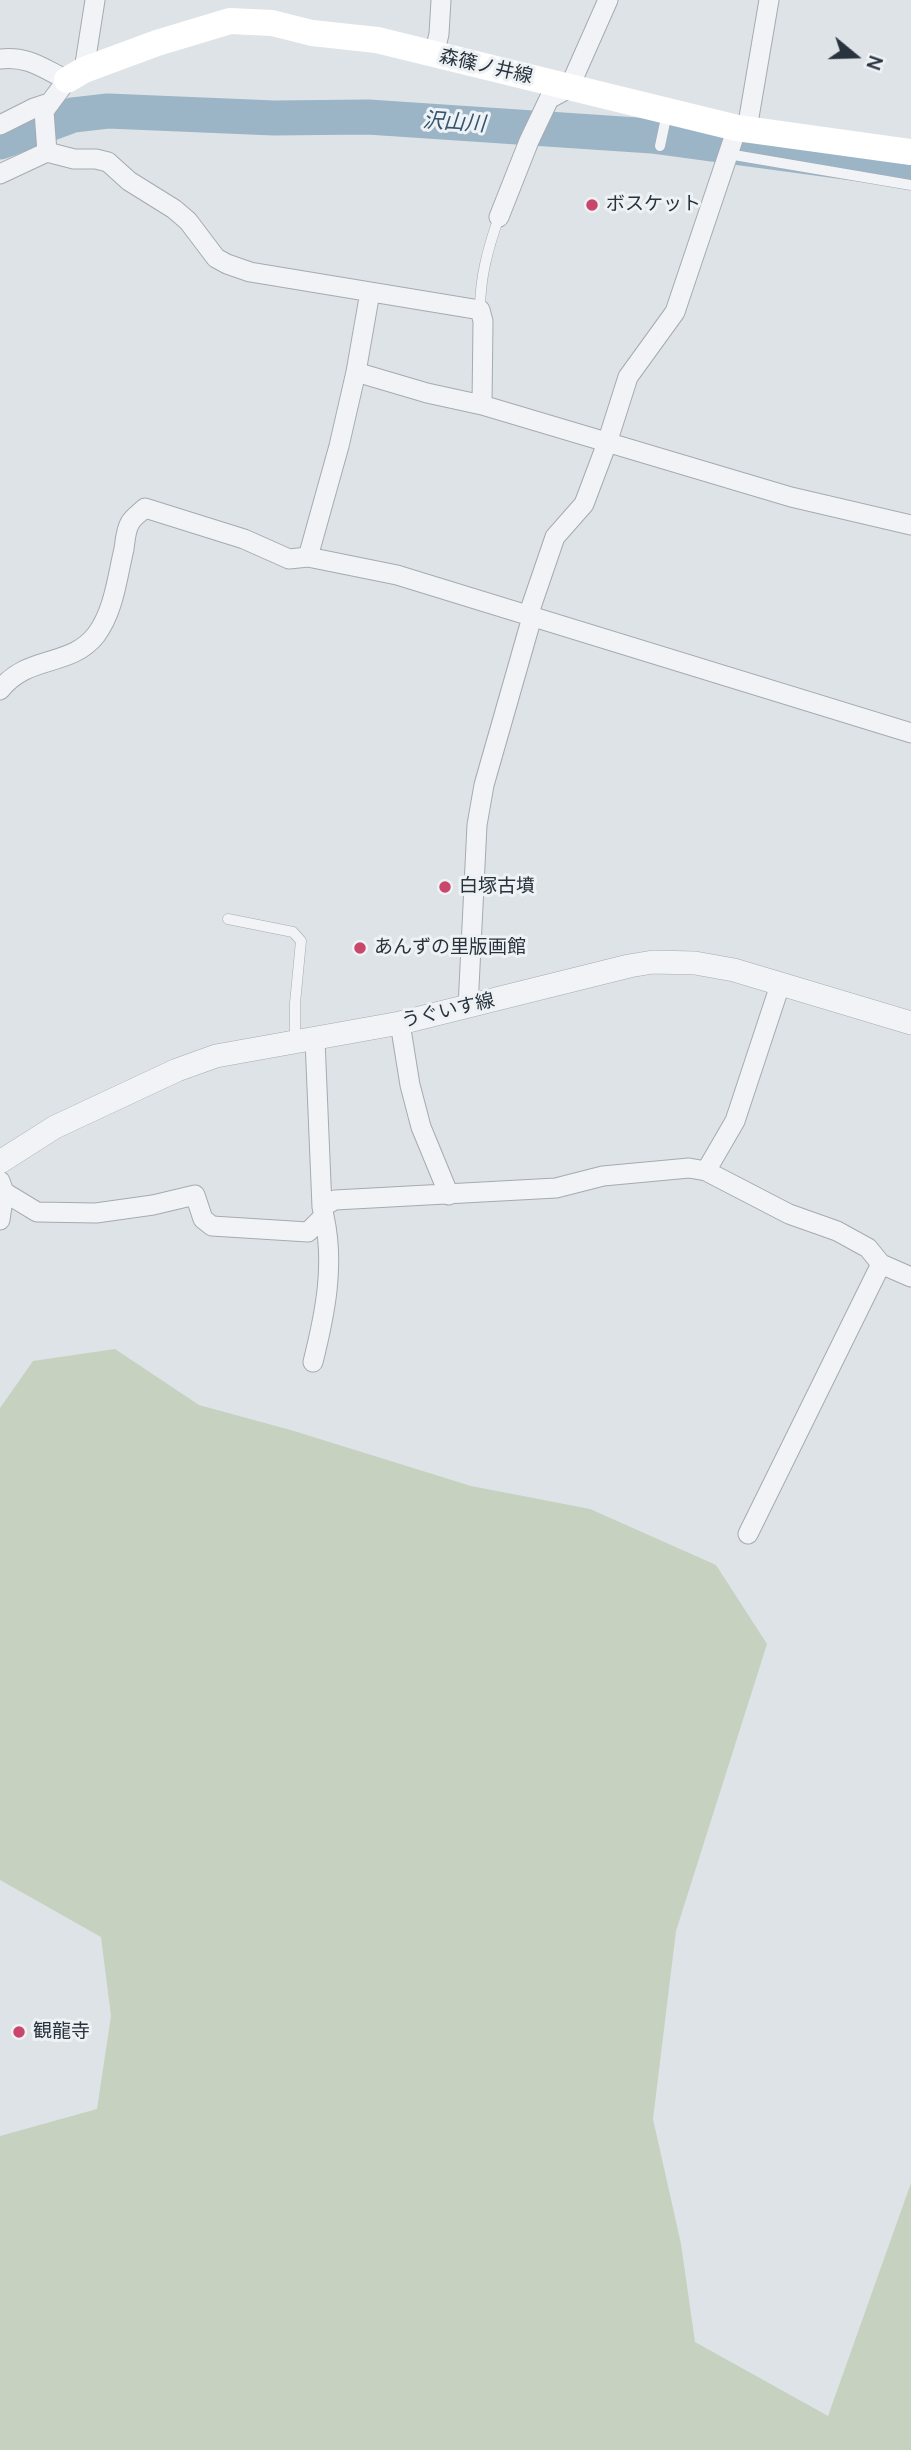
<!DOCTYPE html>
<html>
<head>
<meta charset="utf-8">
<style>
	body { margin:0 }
	#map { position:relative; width:911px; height:2450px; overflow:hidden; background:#dee3e7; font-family:Manrope,sans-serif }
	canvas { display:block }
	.north { position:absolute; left:820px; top:21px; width:70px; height:70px; -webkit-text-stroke:5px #eef2f5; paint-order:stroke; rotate:109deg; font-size:19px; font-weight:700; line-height:28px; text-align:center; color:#28333e }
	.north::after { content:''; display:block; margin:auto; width:24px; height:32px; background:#28333e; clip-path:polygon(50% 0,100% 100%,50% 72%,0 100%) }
</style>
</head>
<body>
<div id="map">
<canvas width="911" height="2450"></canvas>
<div class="north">N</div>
</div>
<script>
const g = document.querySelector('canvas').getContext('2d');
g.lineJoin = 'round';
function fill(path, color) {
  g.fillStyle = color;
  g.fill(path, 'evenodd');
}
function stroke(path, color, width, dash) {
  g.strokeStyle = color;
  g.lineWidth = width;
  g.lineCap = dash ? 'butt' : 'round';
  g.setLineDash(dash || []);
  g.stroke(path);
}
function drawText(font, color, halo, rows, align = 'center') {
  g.font = font + ' Manrope,"Noto Sans JP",sans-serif';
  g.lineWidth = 6;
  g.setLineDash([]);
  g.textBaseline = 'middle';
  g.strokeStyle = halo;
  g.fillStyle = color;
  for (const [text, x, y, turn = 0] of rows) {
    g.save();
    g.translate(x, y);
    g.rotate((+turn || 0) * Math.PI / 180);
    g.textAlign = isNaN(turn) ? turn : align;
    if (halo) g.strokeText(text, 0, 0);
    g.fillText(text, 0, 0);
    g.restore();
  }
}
fill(new Path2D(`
	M 115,1349 L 199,1405 L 294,1431 L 471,1486 L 590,1509 L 716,1565 L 767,1644 L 676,1931 L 653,2119 L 681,2244 L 695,2342 L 828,2416 L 911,2183 L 911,2450 L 0,2450 L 0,2136 L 97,2109 L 111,2016 L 101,1937 L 0,1880 L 0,1408 L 33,1361 Z`), '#c6d1c0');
stroke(new Path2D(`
	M 0,142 L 73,115 L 108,111 L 274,118 L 368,117 L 652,136 L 911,171`), '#9bb5c6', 35);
const service = new Path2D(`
	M 660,146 L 667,113
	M 728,154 L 911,185
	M 480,310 C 480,277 488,248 499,217
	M 228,919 L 293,932 L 301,941 L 295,1003 L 295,1042`);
const minor = new Path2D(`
	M 434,55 L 439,34 L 441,0
	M 0,59 C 29,56 42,68 67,80 L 44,111 L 47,152
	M 84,70 L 95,0
	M 0,125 L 34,108 L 49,103
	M 747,129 L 769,0
	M 0,174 L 47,152 L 74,159 L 96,159 L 108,162 L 129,181 L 174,209 L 188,221 L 216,258 L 227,264 L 250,272 L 480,310 L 483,321 L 482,405
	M 499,217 L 529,141 L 549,99 L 569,88 L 608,0
	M 356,372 L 370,292
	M 308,557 L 339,446 L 356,372 L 427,393 L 482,405 L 791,497 L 911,525
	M 0,690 C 28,654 70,668 96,635 C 114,611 117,578 124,549 C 125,541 126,529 130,523 C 133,517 141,512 145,508 L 244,539 L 289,559 L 308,557 L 397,575 L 911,733
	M 468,1007 L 477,825 L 484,785 L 530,624 L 531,607 L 555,537 L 584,504 L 607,443 L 628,377 L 675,312 L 737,128
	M 400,1023 L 410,1085 L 421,1127 L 449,1195
	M 315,1040 L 322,1207
	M 706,1171 L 735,1121 L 780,985
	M 4,1192 L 37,1212 L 96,1213 L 153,1205 L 195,1195 L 203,1219 L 212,1226 L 308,1232 L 324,1216 L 322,1207 L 335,1200 L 556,1188 L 603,1176 L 689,1168 L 706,1171 L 789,1214 L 837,1231 L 868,1248 L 881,1264 L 911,1277
	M 0,1220 L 4,1192 L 0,1181
	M 313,1362 C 325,1314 335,1265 324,1216
	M 748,1534 L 881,1264`);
const tertiary = new Path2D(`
	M 0,1162 L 55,1127 L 177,1070 L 216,1056 L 400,1023 L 629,966 L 653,962 L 695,963 L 734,970 L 911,1023`);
stroke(service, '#a4abb1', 11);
stroke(minor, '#a4abb1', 21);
stroke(tertiary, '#a4abb1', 24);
stroke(service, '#f1f3f6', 10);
stroke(minor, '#f1f3f6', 19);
stroke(tertiary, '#f1f3f6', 23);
stroke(new Path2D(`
	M 67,80 L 84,70 L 157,43 L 230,21 L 272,23 L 312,33 L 377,40 L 737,128 L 911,152`), '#fff', 26);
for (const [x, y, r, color] of [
	[592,205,7,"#c8476b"],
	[445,887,7,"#c8476b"],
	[360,948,7,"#c8476b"],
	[19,2032,7,"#c8476b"]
]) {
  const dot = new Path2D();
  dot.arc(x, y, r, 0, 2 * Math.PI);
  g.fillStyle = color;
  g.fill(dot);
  stroke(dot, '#eef2f5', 2.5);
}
drawText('19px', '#28333e', '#eef2f5', [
	["森篠ノ井線",486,67,13],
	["うぐいす線",448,1011,-13]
]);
drawText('19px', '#28333e', '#eef2f5', [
	["ボスケット",606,205],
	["白塚古墳",459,887],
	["あんずの里版画館",374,948],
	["観龍寺",33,2032]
], 'left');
drawText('italic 21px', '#345670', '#eef2f5', [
	["沢山川",454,123,4]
]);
</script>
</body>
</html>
